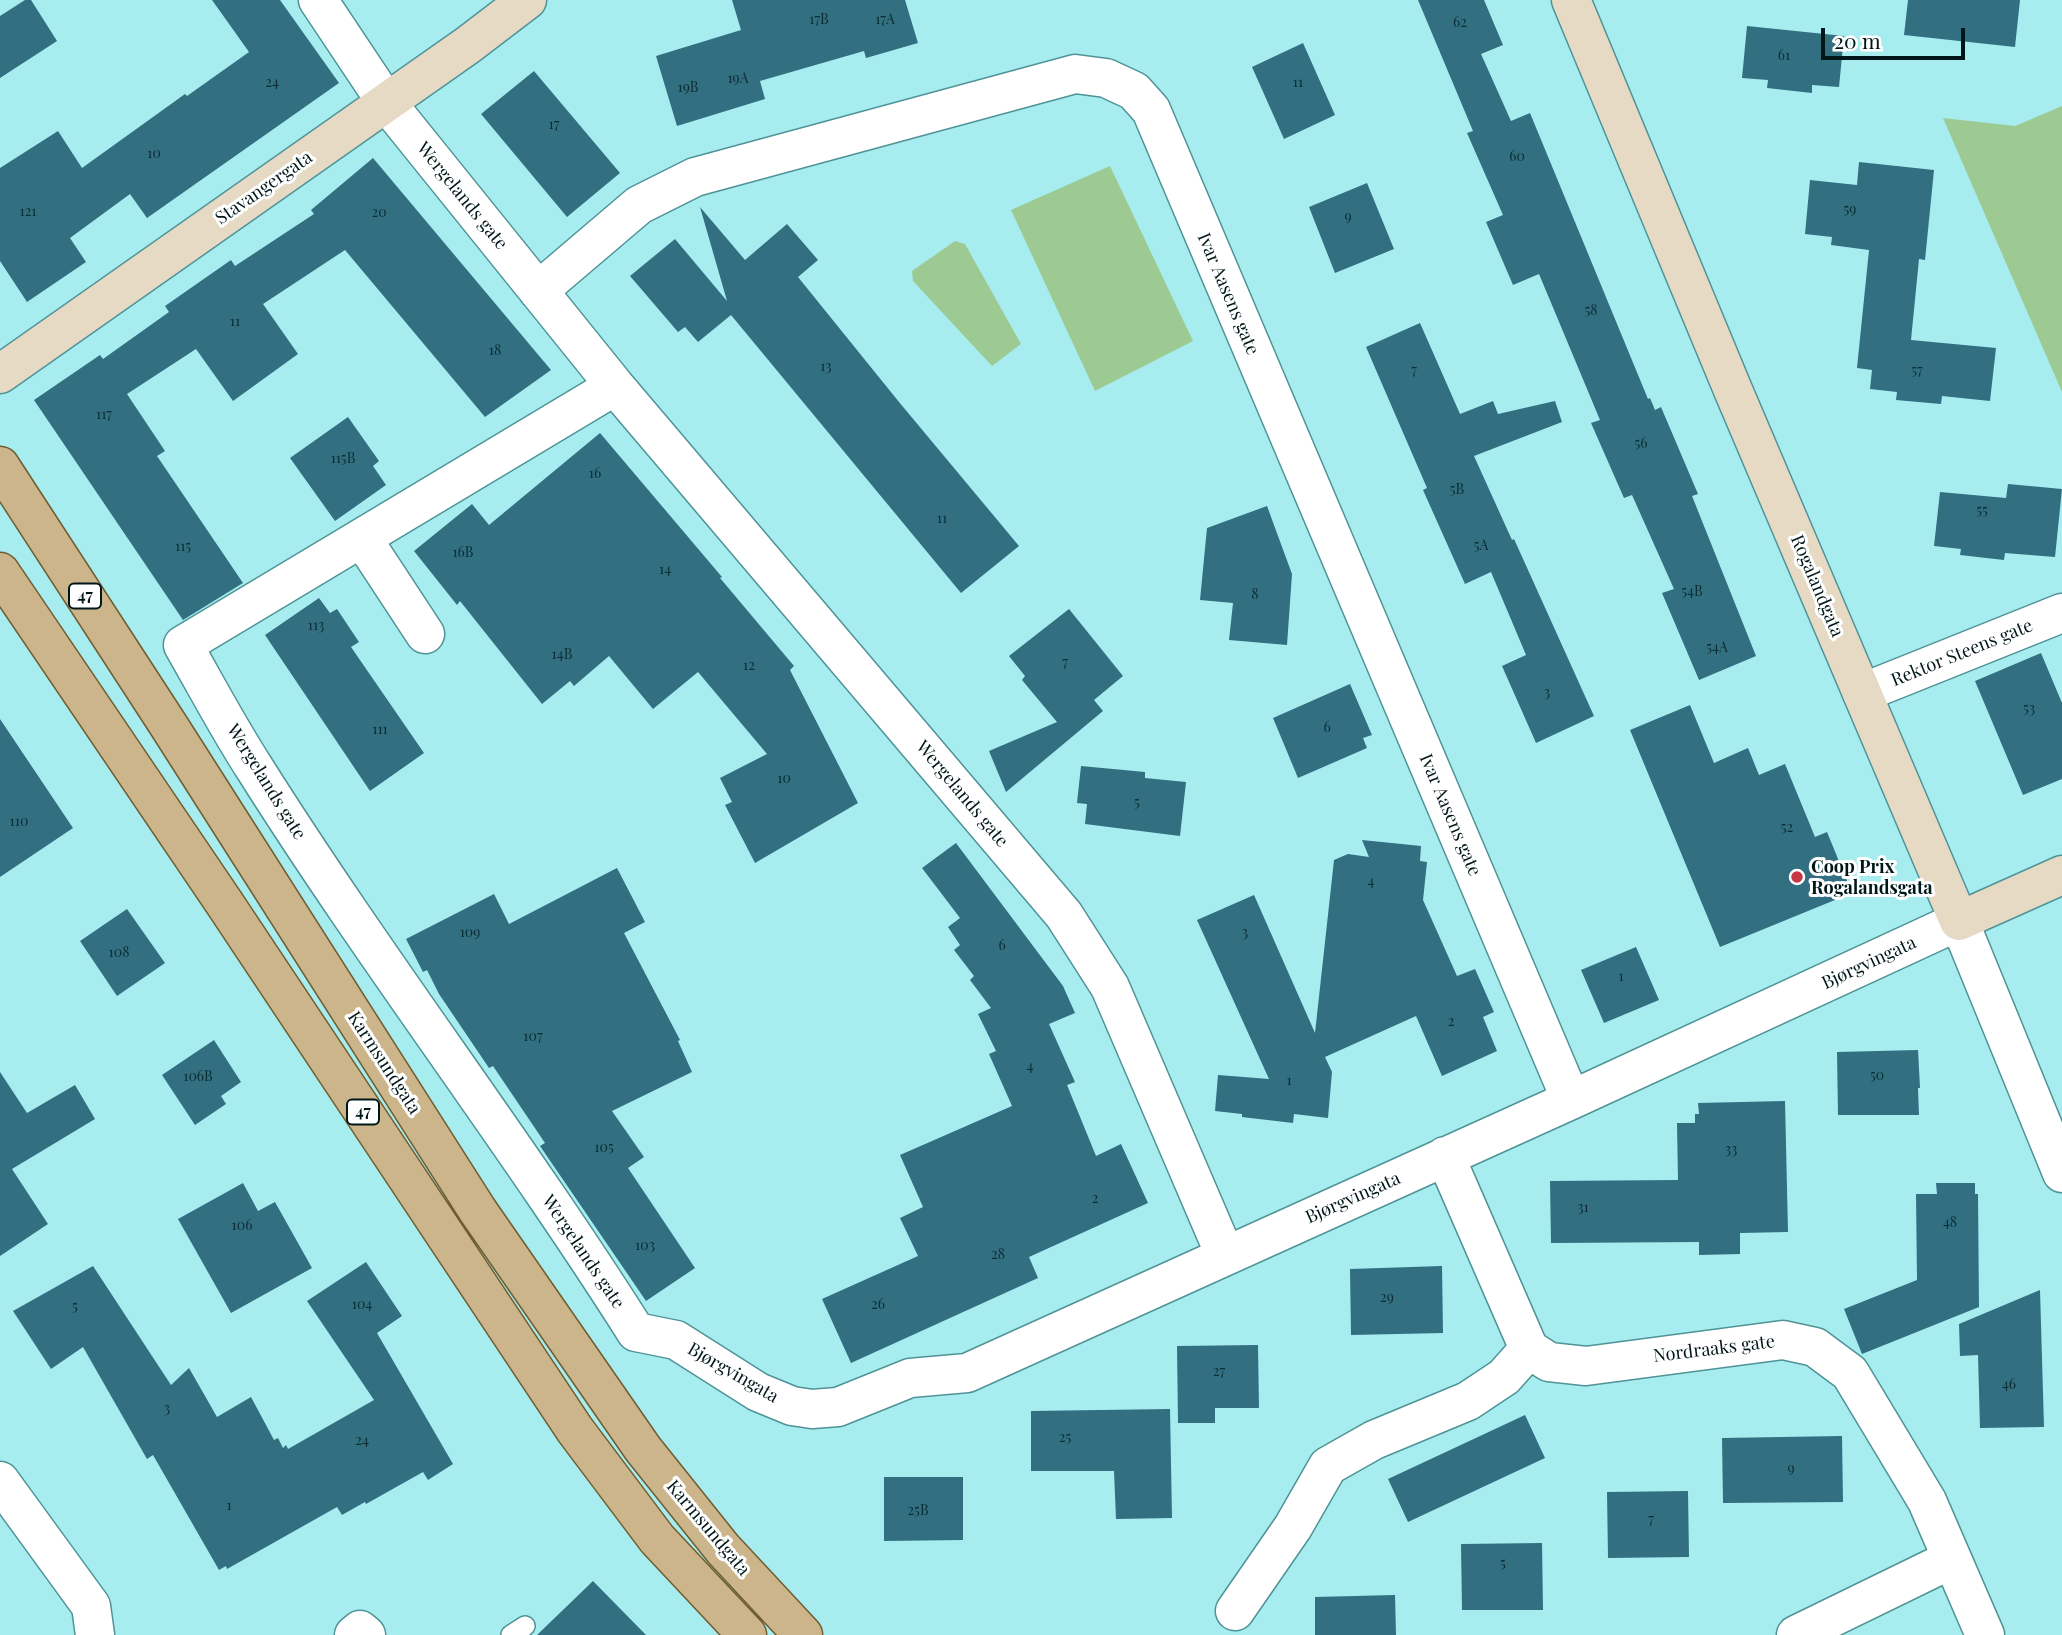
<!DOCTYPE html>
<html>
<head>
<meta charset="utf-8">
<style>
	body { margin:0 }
	#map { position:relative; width:2062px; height:1635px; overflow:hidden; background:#a7edf0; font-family:"Playfair Display",serif }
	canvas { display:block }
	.scale { position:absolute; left:1821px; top:28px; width:144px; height:32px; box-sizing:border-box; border:4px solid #001719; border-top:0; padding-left:9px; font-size:21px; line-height:24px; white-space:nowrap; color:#001719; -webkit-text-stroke:5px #fff; paint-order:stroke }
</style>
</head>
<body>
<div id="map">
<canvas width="2062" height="1635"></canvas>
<div class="scale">20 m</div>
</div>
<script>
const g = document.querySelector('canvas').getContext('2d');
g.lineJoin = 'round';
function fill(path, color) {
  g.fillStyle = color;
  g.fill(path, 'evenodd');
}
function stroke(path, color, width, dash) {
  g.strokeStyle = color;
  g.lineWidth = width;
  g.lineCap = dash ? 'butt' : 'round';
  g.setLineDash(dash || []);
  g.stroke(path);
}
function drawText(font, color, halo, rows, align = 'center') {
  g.font = font + ' "Playfair Display",serif';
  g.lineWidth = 6;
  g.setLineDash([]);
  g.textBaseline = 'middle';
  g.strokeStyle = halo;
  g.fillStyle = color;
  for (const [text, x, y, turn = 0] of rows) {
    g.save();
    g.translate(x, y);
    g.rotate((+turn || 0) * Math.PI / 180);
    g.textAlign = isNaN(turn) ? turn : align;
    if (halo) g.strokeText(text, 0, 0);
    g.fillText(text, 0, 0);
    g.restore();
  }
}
fill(new Path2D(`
	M 2062,106 L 2062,392 L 1943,118 L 2015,126 Z
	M 1110,166 L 1193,341 L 1095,391 L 1011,210 Z
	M 955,241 L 965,244 L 1021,344 L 992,366 L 913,281 L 912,271 Z`), '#9dca92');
fill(new Path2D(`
	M 25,0 L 31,0 L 57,41 L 0,78 L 0,16 Z
	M 212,0 L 280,0 L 339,83 L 147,218 L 130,194 L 70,238 L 86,262 L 27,302 L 0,261 L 0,168 L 58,131 L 82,168 L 185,94 L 187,96 L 249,52 Z
	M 732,0 L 905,0 L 918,43 L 866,58 L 864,51 L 760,81 L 765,99 L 677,126 L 656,56 L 741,30 Z
	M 1418,0 L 1484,0 L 1503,45 L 1481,54 L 1511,121 L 1530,113 L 1648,399 L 1650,398 L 1655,410 L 1661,407 L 1698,494 L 1692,496 L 1756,656 L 1699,680 L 1662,593 L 1674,589 L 1632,495 L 1624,498 L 1591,423 L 1600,420 L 1539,274 L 1513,285 L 1486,222 L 1503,215 L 1467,133 L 1473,131 Z
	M 1908,0 L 2020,0 L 2015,47 L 1904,35 Z
	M 1747,26 L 1844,36 L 1839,87 L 1812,85 L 1812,93 L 1767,88 L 1768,80 L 1742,78 Z
	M 1303,43 L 1335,115 L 1284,139 L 1252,67 Z
	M 534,71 L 620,173 L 567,217 L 481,114 Z
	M 373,158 L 551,370 L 485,417 L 345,250 L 263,304 L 298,354 L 233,401 L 196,349 L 127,394 L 165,451 L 157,456 L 243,583 L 183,620 L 34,400 L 100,355 L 103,359 L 169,312 L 165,306 L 231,260 L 235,266 L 314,214 L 311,210 Z
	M 1859,162 L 1934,170 L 1925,260 L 1919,259 L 1911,340 L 1996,348 L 1990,401 L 1942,396 L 1941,404 L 1896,400 L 1897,392 L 1870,389 L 1872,370 L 1857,368 L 1869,250 L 1831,245 L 1832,237 L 1805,234 L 1810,180 L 1857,185 Z
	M 1367,183 L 1394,249 L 1335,273 L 1309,207 Z
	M 700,207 L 745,260 L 787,224 L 818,260 L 798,277 L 899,402 L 1019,546 L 961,593 L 731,315 L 698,342 L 685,327 L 678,332 L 630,276 L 675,239 L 727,301 Z
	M 1420,323 L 1460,414 L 1493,401 L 1498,414 L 1555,401 L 1562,422 L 1474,456 L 1512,540 L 1514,539 L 1594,716 L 1536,743 L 1502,666 L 1526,655 L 1491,572 L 1465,584 L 1423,490 L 1427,488 L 1366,347 Z
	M 348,417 L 379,461 L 373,466 L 386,485 L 335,521 L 290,458 Z
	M 600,433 L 722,577 L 720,578 L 794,666 L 790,670 L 858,803 L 755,863 L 725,805 L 732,802 L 720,778 L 767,754 L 698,672 L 653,709 L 609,656 L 574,686 L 570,681 L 542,704 L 460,601 L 457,605 L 414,551 L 472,504 L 489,525 Z
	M 2008,484 L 2062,489 L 2055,557 L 2005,553 L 2004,560 L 1960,555 L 1961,549 L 1934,546 L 1940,492 L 2006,498 Z
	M 1267,506 L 1292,574 L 1287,645 L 1229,640 L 1233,603 L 1200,600 L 1207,528 Z
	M 319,598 L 330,613 L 337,609 L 359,642 L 351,647 L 424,753 L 370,791 L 265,635 Z
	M 1069,609 L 1123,676 L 1094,700 L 1103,711 L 1006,792 L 989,751 L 1057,722 L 1022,680 L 1025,676 L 1009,656 Z
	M 2041,653 L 2062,703 L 2062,779 L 2023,795 L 1975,681 Z
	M 1350,684 L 1372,735 L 1363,738 L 1367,748 L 1298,778 L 1273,718 Z
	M 1690,705 L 1714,763 L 1748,748 L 1759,775 L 1785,764 L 1815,837 L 1827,832 L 1852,893 L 1720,947 L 1630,730 Z
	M 0,719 L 73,828 L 0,877 Z
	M 1081,766 L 1145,772 L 1145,778 L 1186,782 L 1180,836 L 1085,824 L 1087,804 L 1077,803 Z
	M 1362,840 L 1421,846 L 1420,861 L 1427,862 L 1423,900 L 1457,976 L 1475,969 L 1494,1012 L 1483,1017 L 1497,1051 L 1442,1076 L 1416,1016 L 1325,1057 L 1332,1072 L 1328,1118 L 1294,1114 L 1293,1123 L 1242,1117 L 1242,1114 L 1215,1111 L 1218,1075 L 1269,1079 L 1197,920 L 1254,895 L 1315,1033 L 1334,860 L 1348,854 L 1369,857 Z
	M 956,843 L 1063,986 L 1075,1013 L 1049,1024 L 1075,1082 L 1067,1085 L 1096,1156 L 1121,1144 L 1148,1203 L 1029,1257 L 1038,1278 L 851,1363 L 822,1299 L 918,1256 L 900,1218 L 923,1207 L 900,1155 L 1012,1106 L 989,1054 L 996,1051 L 978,1014 L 991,1008 L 970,980 L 974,976 L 954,950 L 960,945 L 948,927 L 960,918 L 922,868 Z
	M 617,868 L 645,922 L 624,933 L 680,1040 L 678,1041 L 692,1072 L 612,1111 L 644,1157 L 628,1168 L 695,1268 L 646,1301 L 540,1146 L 545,1143 L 493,1066 L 489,1068 L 439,994 L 427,970 L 423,972 L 406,939 L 494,894 L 509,924 Z
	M 127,909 L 165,963 L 117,996 L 80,941 Z
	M 1636,947 L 1659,1000 L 1604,1023 L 1581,970 Z
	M 214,1040 L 241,1082 L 221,1096 L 226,1104 L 195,1125 L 162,1075 Z
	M 1918,1050 L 1920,1088 L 1918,1088 L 1919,1115 L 1838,1115 L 1837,1052 Z
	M 0,1072 L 27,1113 L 75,1085 L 95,1119 L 12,1169 L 48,1224 L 0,1256 Z
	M 1785,1101 L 1788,1232 L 1740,1233 L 1740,1254 L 1699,1255 L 1699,1242 L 1551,1243 L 1550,1181 L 1678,1180 L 1677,1123 L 1695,1123 L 1695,1114 L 1699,1114 L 1698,1103 Z
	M 243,1183 L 258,1211 L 275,1202 L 312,1268 L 231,1313 L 178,1219 Z
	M 1936,1183 L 1975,1183 L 1975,1194 L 1978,1194 L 1979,1307 L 1862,1354 L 1844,1309 L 1917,1280 L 1916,1194 L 1937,1194 Z
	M 366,1262 L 402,1316 L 377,1333 L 453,1464 L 428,1480 L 423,1472 L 366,1504 L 365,1502 L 342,1515 L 337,1507 L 227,1569 L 226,1566 L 219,1570 L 153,1455 L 147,1459 L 83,1347 L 51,1369 L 13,1311 L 93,1266 L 171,1385 L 189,1368 L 217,1417 L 251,1397 L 274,1440 L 278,1438 L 283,1448 L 286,1445 L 288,1449 L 374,1400 L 307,1301 Z
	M 1442,1266 L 1443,1333 L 1351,1335 L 1350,1269 Z
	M 2040,1290 L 2044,1427 L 1980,1428 L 1978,1355 L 1960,1356 L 1959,1324 Z
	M 1258,1345 L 1259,1408 L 1215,1408 L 1215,1423 L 1178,1423 L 1177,1346 Z
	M 1170,1409 L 1172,1518 L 1116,1519 L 1114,1471 L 1031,1471 L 1031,1411 Z
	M 1525,1415 L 1545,1458 L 1408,1522 L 1388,1479 Z
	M 1842,1436 L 1843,1502 L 1723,1503 L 1722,1438 Z
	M 884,1477 L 963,1477 L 963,1540 L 884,1541 Z
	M 1688,1491 L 1689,1557 L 1608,1558 L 1607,1492 Z
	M 1542,1543 L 1543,1610 L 1462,1610 L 1461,1544 Z
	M 593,1581 L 646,1635 L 537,1635 Z
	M 1395,1595 L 1396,1635 L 1315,1635 L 1315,1597 Z`), '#316f81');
const lane = new Path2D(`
	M 511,1635 L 525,1626`);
const street = new Path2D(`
	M 318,0 L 386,102 L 615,386 L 1064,915 L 1110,987 L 1225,1255
	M 538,291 L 639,205 L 695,177 L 1075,74 L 1106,78 L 1134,91 L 1151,110 L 1571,1100
	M 615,386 L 183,645 C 207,687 229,729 255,769 C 376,961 515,1141 636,1332 L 676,1340 L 758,1392 L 792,1406 L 812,1409 L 838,1407 L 910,1378 L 967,1373 L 1571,1100 L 1959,921 L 2062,1173
	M 362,538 L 425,634
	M 1862,693 L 2062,613
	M 1445,1156 L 1529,1349 L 1549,1362 L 1586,1366 L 1783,1340 L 1815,1347 L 1850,1373 L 1927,1501 L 1985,1635
	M 0,1481 L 91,1606 L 95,1635
	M 1235,1611 L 1293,1527 L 1328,1466 L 1374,1440 L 1468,1401 L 1504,1377 L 1529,1349
	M 354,1635 L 360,1630 L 366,1635
	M 1796,1635 L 1952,1559`);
const secondary = new Path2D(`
	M 1571,0 L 1733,390 L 1959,921 L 2062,875
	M 0,374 L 468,45 L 527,0`);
const primary = new Path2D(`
	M 0,466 L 169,726 L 478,1211 L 643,1449 L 723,1549 L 803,1635
	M 0,572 L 223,901 L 575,1430 L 657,1539 L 747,1635`);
stroke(lane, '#4f9397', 22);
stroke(street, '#4f9397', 41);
stroke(secondary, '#4f9397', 41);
stroke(primary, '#6e5d30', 41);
stroke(lane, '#fff', 19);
stroke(street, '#fff', 38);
stroke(secondary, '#e6dac5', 38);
stroke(primary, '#ccb58b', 38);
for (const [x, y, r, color] of [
	[1797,877,7,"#c73745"]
]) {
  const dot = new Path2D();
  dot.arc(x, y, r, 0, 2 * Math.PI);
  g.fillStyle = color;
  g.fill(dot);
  stroke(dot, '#fff', 2.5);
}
drawText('14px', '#0c2d33', null, [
	["17B",819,20],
	["17A",885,20],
	["62",1460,23],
	["61",1784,56],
	["19A",738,79],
	["24",272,83],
	["11",1298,83],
	["19B",688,88],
	["17",554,125],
	["10",154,154],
	["60",1517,157],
	["59",1850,210],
	["121",28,212],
	["20",379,213],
	["9",1348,217],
	["58",1591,311],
	["11",235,322],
	["18",495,351],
	["13",826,367],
	["7",1414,371],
	["57",1917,371],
	["117",104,415],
	["56",1641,444],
	["115B",343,459],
	["16",595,474],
	["5B",1457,490],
	["55",1982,511],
	["11",942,519],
	["5A",1481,546],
	["115",183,547],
	["16B",463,553],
	["14",665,570],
	["54B",1692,592],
	["8",1255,595],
	["113",316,626],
	["54A",1717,648],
	["14B",562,655],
	["7",1065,663],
	["12",749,666],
	["3",1547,693],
	["53",2029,709],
	["6",1327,728],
	["111",380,730],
	["10",784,779],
	["5",1137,803],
	["110",19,822],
	["52",1787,828],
	["4",1371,882],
	["109",470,933],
	["3",1245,933],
	["6",1002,946],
	["108",119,953],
	["1",1621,977],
	["2",1451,1022],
	["107",533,1037],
	["4",1030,1067],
	["50",1877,1076],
	["106B",198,1077],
	["1",1289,1081],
	["105",604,1148],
	["33",1731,1150],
	["2",1095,1199],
	["31",1583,1208],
	["48",1950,1223],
	["106",242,1226],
	["103",645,1246],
	["28",998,1255],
	["29",1387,1298],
	["104",362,1305],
	["26",878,1305],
	["5",75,1307],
	["27",1219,1372],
	["46",2009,1385],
	["3",167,1409],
	["25",1065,1438],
	["24",362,1441],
	["9",1791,1469],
	["1",229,1506],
	["25B",918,1511],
	["7",1651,1520],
	["5",1503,1564]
]);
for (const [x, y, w] of [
	[85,596,32],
	[363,1112,32]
]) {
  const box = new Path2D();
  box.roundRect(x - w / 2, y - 12.5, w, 25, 5);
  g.fillStyle = '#fff';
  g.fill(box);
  stroke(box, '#001719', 2);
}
drawText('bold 16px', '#001719', null, [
	["47",85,596],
	["47",363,1112]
]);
drawText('18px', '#001719', '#fff', [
	["Stavangergata",264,188,-35],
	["Wergelands gate",462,196,51],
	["Ivar Aasens gate",1228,294,67],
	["Rogalandgata",1817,586,67],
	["Rektor Steens gate",1962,653,-22],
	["Wergelands gate",266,782,58],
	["Wergelands gate",962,794,50],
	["Ivar Aasens gate",1450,815,67],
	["Bjørgvingata",1869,963,-25],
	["Karmsundgata",384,1063,57],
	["Bjørgvingata",1353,1198,-24],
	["Wergelands gate",583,1252,56],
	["Nordraaks gate",1714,1349,-7],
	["Bjørgvingata",733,1373,30],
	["Karmsundgata",708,1528,50]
]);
drawText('bold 18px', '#001719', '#fff', [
	["Coop Prix",1811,867],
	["Rogalandsgata",1811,888]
], 'left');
</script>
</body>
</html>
